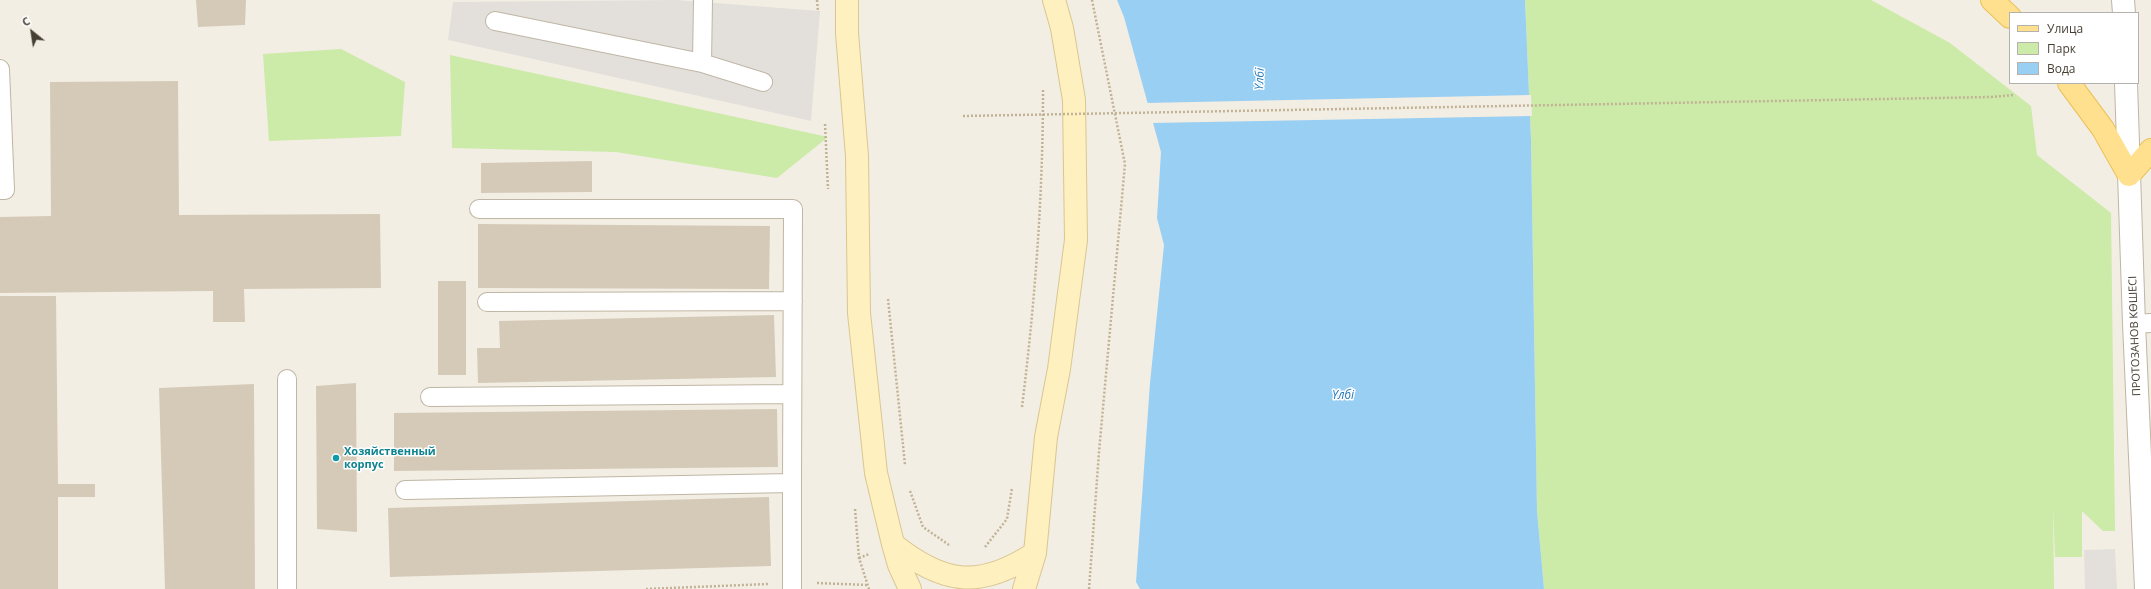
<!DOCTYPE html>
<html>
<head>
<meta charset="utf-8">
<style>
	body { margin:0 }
	#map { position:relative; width:2151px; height:589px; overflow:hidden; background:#f3eee3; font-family:"Open Sans",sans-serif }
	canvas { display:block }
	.legend { position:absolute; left:2009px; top:12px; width:130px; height:72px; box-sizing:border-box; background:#fff; border:1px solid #b5b2ad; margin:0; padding:5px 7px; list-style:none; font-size:12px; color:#453e33 }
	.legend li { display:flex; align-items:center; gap:8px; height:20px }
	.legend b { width:20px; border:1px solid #b5b2ad }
	.north { position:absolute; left:12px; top:12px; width:40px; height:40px; -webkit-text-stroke:3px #fff; paint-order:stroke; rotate:330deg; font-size:11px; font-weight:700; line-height:16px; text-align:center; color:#453e33 }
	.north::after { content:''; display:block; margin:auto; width:14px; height:18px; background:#453e33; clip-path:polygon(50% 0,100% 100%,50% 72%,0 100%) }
</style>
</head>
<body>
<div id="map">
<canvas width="2151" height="589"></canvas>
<ul class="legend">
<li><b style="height:5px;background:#ffe08f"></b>Улица</li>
<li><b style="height:11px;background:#cceaa8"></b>Парк</li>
<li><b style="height:11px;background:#9acff4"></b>Вода</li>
</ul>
<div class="north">С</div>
</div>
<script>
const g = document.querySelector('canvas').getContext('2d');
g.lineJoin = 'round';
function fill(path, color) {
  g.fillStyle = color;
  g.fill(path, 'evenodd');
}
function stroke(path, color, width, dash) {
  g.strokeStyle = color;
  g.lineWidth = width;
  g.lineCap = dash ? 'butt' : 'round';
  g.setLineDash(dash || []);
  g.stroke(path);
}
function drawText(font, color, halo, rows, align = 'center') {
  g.font = font + ' "Open Sans",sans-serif';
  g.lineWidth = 3;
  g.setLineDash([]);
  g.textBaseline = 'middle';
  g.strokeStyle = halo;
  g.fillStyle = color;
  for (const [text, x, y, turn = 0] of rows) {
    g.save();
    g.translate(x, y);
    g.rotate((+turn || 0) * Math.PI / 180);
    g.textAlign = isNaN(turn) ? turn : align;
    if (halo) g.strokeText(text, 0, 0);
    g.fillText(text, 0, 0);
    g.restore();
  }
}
fill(new Path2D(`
	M 1525,0 L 1871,0 L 1950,43 L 2031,106 L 2037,155 L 2111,213 L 2115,531 L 2103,531 L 2082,511 L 2082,557 L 2055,557 L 2053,506 L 2054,589 L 1544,589 L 1537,511 L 1531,140 Z
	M 341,49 L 405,82 L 401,136 L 269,141 L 263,54 Z
	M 450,55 L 828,137 L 777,178 L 616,152 L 452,148 Z`), '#cceaa8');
fill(new Path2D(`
	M 676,0 L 820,11 L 811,121 L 448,40 L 453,2 Z
	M 2115,549 L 2117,589 L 2085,589 L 2084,550 Z`), '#e3e0dc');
fill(new Path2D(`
	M 1117,0 L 1525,0 L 1531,140 L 1537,511 L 1544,589 L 1140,589 L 1136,582 L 1150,383 L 1164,245 L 1157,218 L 1161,152 L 1124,17 Z`), '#9acff4');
fill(new Path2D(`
	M 1531,95 L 1532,116 L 1151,123 L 1146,103 Z`), '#f3eee3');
fill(new Path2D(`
	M 196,0 L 246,0 L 245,25 L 198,27 Z
	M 178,81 L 179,215 L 380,214 L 381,288 L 244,289 L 245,322 L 213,322 L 213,291 L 0,293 L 0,217 L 51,216 L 50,82 Z
	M 592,161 L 592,192 L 481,193 L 481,163 Z
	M 478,224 L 770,226 L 769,289 L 478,288 Z
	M 438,281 L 466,281 L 466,375 L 438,375 Z
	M 0,296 L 56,296 L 58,484 L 95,484 L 95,497 L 58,497 L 58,589 L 0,589 Z
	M 774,315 L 776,377 L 478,383 L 477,348 L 500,348 L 499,321 Z
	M 356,383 L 357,532 L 317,529 L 316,386 Z
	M 254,384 L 255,589 L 165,589 L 159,388 Z
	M 777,409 L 778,467 L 394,471 L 394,413 Z
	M 769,497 L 771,566 L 390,577 L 388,508 Z`), '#d5cab8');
const service = new Path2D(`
	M 495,21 L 702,63 L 763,82
	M 702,63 L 703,0
	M 0,69 L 5,190 L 0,190
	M 479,209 L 793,209 L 792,483
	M 487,302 L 793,301
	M 2134,324 L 2151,323
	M 430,397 L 792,394
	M 405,490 L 792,483 L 792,589
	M 287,589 L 287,379`);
const tertiary = new Path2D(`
	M 2123,0 L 2124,13
	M 2126,83 L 2134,324 L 2146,589`);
const secondary = new Path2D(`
	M 847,0 L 847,33 L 857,156 L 859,313 L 876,473 L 893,544 L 899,565 L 910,589
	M 893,544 C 944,585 980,589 1035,553
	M 1024,589 L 1035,553 L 1046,437 L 1059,369 L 1076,240 L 1074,100 L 1062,28 L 1054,0`);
const primary = new Path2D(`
	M 1992,0 L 2010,17
	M 2069,83 L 2103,129 L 2129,175 L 2151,150`);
stroke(service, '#bfb6a5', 20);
stroke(tertiary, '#bfb6a5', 24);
stroke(secondary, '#d9c691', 24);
stroke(primary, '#ebc059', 24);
stroke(new Path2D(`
	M 817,0 L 818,12
	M 1991,97 L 2014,95
	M 825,124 L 828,189
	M 888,299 L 905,465
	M 1022,407 C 1035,302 1043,196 1043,89
	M 910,491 L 923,527 L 949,545
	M 855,509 L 859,558 L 869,589
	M 985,547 L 1007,519 L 1012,488
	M 859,558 L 869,554
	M 817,583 L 868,585
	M 646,589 L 768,584
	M 1089,589 L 1099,452 L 1125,164 L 1092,0`), '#c1b295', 2.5, [2, 2]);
stroke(service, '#fff', 18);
stroke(tertiary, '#fff', 22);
stroke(secondary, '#fff0c0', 22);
stroke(primary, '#ffe08f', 22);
stroke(new Path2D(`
	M 963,116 L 1991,97`), '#c1b295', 2.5, [2, 2]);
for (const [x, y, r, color] of [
	[336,458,4,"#0f9aa8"]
]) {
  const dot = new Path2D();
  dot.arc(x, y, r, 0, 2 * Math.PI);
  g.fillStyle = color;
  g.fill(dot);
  stroke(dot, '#fff', 1.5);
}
drawText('11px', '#453e33', '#fff', [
	["ПРОТОЗАНОВ КӨШЕСІ",2135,336,-92]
]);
drawText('bold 11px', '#0d838f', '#fff', [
	["Хозяйственный",344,452],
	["корпус",344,465]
], 'left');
drawText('italic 12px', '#2679b7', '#fff', [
	["Үлбі",1260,79,-88],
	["Үлбі",1343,396]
]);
</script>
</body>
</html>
